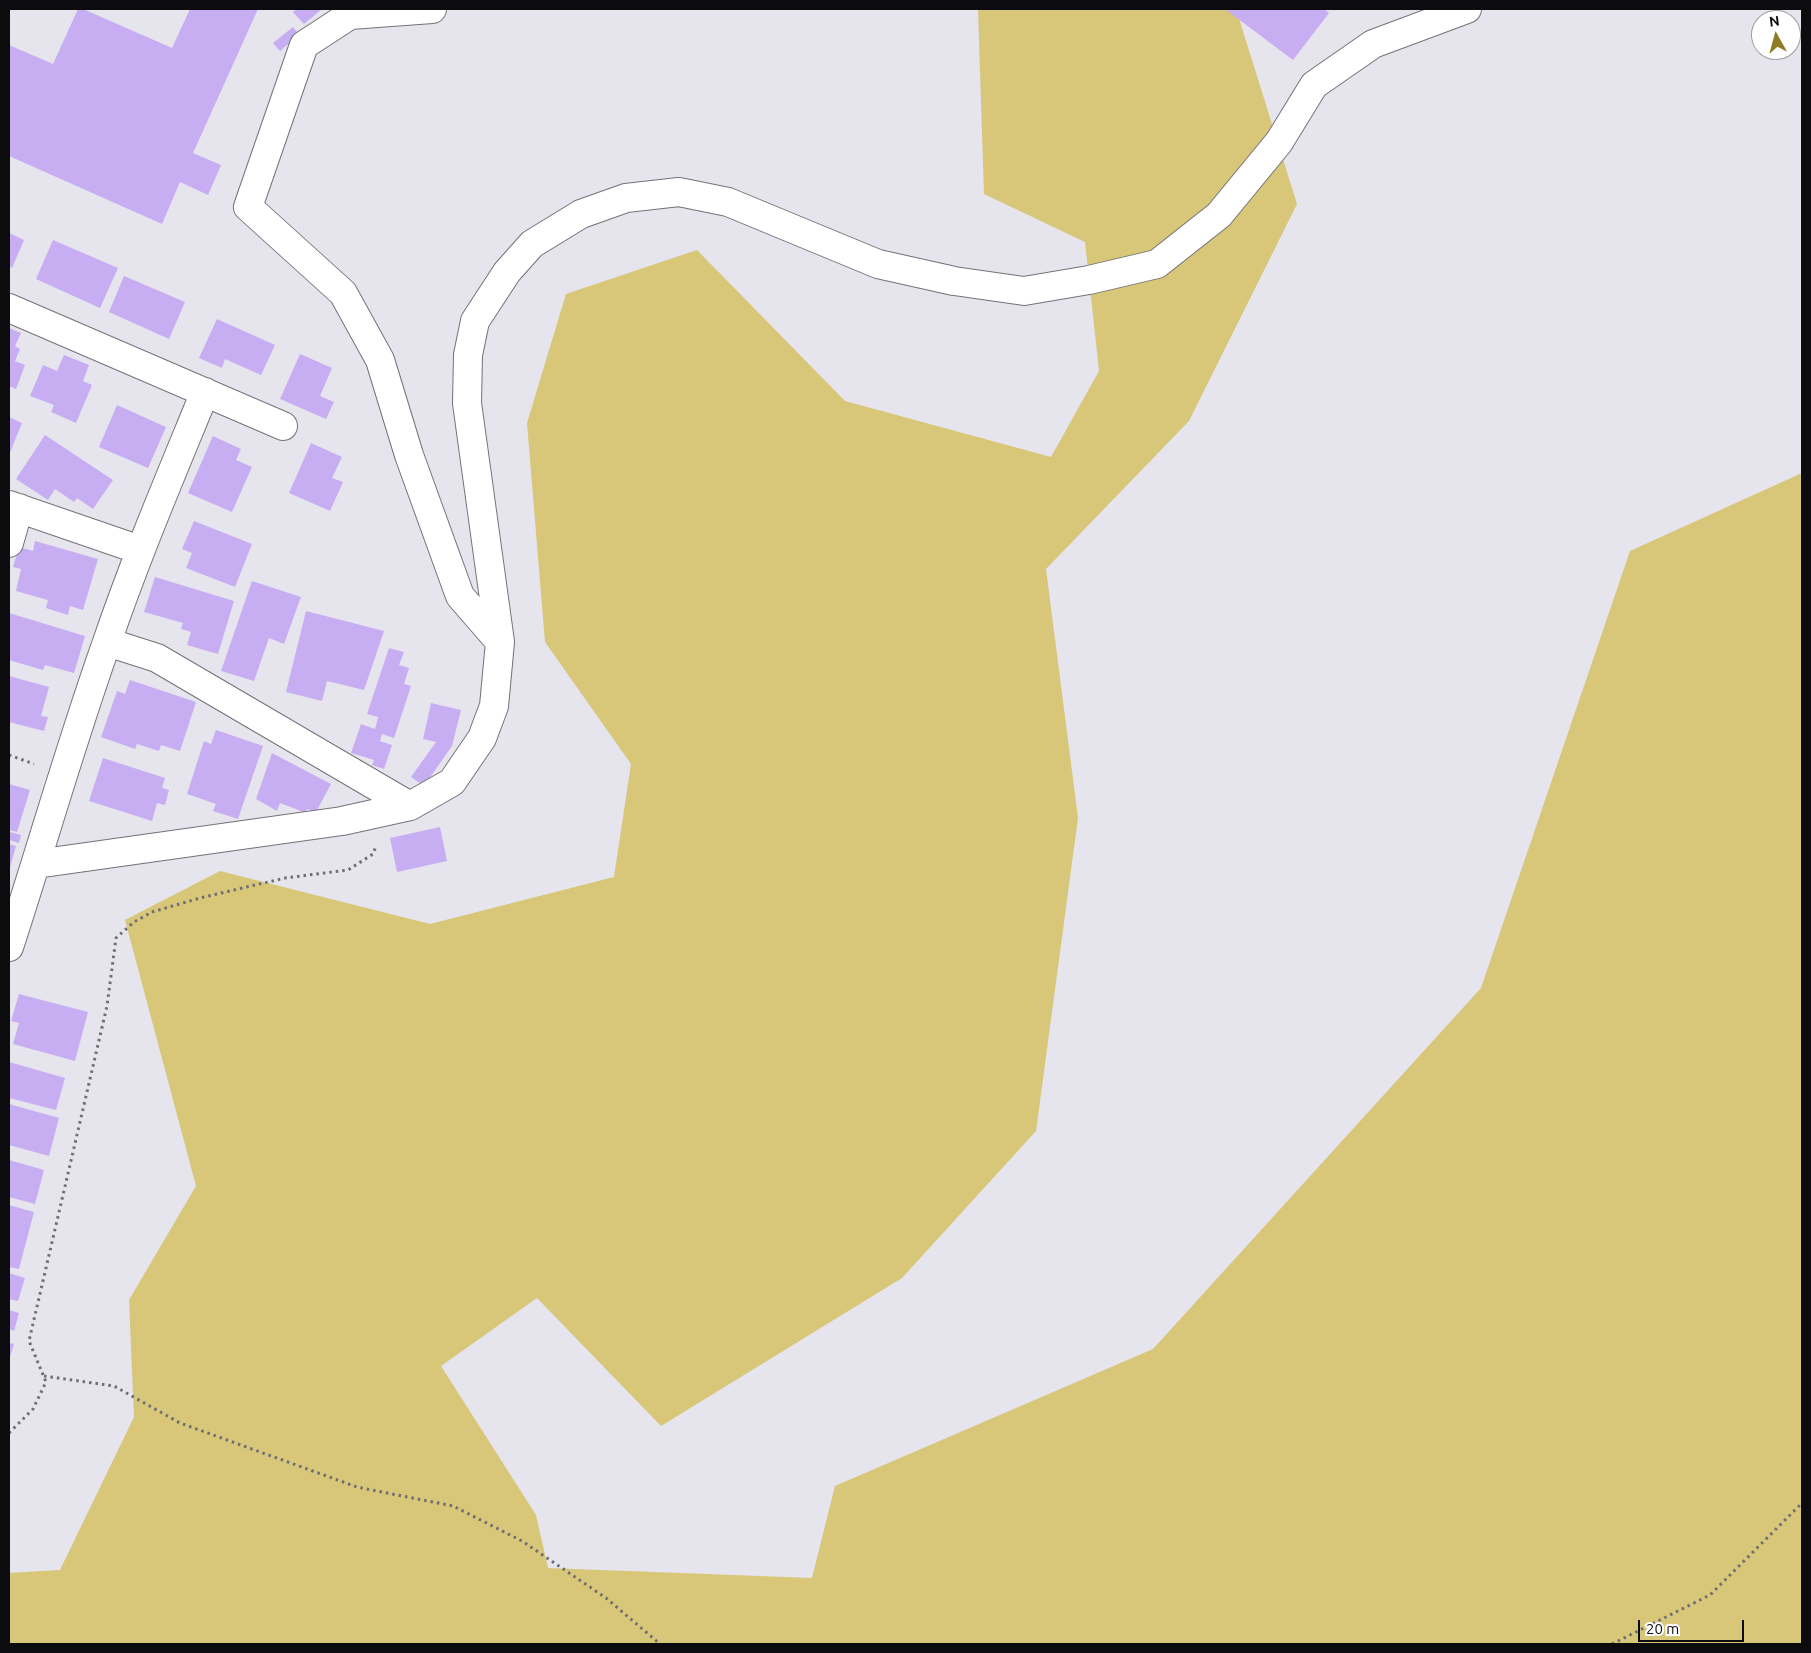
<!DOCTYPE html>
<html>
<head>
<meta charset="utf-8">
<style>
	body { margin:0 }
	#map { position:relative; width:1811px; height:1653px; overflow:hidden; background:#e6e4ec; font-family:Ubuntu,sans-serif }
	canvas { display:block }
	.frame { position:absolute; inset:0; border:10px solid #0c0b0e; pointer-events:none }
	.north { position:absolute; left:1751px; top:10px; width:50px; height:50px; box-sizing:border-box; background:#fff; border:1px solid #9e9d9f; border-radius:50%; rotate:353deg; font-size:14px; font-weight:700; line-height:20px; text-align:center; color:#0c0b0e }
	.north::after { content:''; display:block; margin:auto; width:18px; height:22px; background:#8f7b21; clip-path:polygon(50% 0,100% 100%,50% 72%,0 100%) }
	.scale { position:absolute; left:1638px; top:1620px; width:106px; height:22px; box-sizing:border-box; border:2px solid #0c0b0e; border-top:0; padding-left:6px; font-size:15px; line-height:18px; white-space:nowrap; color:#0c0b0e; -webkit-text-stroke:4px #fff; paint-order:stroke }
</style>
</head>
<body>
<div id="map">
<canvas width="1811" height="1653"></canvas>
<div class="frame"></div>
<div class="north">N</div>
<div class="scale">20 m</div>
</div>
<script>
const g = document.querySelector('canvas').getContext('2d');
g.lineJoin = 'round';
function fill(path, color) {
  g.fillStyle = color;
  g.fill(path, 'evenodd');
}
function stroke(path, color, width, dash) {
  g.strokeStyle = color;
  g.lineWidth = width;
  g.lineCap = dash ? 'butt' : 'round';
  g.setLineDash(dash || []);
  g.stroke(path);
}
fill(new Path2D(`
	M 978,9 L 1236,9 L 1297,204 L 1189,421 L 1046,569 L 1078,818 L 1036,1131 L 902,1278 L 661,1426 L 537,1298 L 441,1366 L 536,1515 L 548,1568 L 812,1578 L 835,1486 L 1153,1349 L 1481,988 L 1630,551 L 1802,473 L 1802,1644 L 9,1644 L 9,1573 L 60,1570 L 134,1417 L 129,1300 L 196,1186 L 125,920 L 220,871 L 430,924 L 614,877 L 631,764 L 545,642 L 527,423 L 566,294 L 697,250 L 845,401 L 1051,457 L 1099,371 L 1085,242 L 984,194 Z`), '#d8c679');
fill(new Path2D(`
	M 78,9 L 83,9 L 172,48 L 190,9 L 258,9 L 193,153 L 221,165 L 208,195 L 180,182 L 162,224 L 9,156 L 9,45 L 53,64 Z
	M 297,9 L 322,9 L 304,24 L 293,12 Z
	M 1225,9 L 1324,9 L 1329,13 L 1293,60 Z
	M 293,27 L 299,35 L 280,51 L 273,43 Z
	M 9,233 L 24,240 L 12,268 L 9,266 Z
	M 53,240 L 118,268 L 100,308 L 36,279 Z
	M 124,276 L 185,302 L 169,339 L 109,312 Z
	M 217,319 L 275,345 L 261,375 L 225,359 L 222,368 L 199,358 Z
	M 9,328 L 21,333 L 15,346 L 20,349 L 15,361 L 25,365 L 16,389 L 9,386 Z
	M 300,354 L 332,368 L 320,396 L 334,402 L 326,419 L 280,399 Z
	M 64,355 L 89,365 L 83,381 L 92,385 L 76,423 L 51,412 L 54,405 L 30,396 L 43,365 L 57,371 Z
	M 117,405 L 166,427 L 148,468 L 99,447 Z
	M 9,417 L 22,423 L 9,455 Z
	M 45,435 L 113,480 L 93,509 L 77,498 L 74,502 L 55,489 L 48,500 L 16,479 Z
	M 213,436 L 241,449 L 236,460 L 252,467 L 232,512 L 188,493 Z
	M 311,443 L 342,457 L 332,478 L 343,482 L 330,511 L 289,493 Z
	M 194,521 L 252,544 L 235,587 L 186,568 L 192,553 L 182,549 Z
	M 35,541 L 98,559 L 83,610 L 70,606 L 68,615 L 46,608 L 48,600 L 16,591 L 21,569 L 13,567 L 19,547 L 33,551 Z
	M 155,577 L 234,601 L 218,654 L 187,645 L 191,632 L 181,629 L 183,623 L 144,612 Z
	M 252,581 L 301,597 L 284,644 L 269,638 L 254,681 L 221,671 Z
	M 306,611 L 384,631 L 364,690 L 327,681 L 322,701 L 286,692 Z
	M 9,613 L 85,636 L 74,673 L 45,665 L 43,670 L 9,660 Z
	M 389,648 L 404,652 L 399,665 L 409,668 L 404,684 L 411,686 L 394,738 L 382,734 L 380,741 L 392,745 L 384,769 L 372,765 L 374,760 L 351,753 L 361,724 L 375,729 L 378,717 L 367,714 Z
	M 9,676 L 49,687 L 41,716 L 48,717 L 44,731 L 9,722 Z
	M 130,680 L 196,702 L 180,751 L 161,745 L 159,751 L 137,744 L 135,749 L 101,737 L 117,691 L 125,694 Z
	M 431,703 L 461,710 L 452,746 L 424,786 L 411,777 L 436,742 L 423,739 Z
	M 216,730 L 263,746 L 238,819 L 213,811 L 216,804 L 187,794 L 204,741 L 211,744 Z
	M 272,753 L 331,784 L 316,812 L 307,809 L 306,813 L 280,803 L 277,811 L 256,799 Z
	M 103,758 L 165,778 L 162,788 L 169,790 L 165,805 L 157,803 L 152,821 L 89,801 Z
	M 9,784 L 30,790 L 17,832 L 9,830 Z
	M 440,827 L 447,861 L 397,872 L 390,838 Z
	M 10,832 L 21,835 L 19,843 L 9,840 Z
	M 9,844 L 16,846 L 9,871 Z
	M 19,994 L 88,1012 L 75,1061 L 13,1044 L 19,1023 L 11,1021 Z
	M 9,1062 L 65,1078 L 56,1110 L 9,1098 Z
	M 9,1104 L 59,1118 L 49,1156 L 9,1145 Z
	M 9,1160 L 44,1170 L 35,1204 L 9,1197 Z
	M 9,1205 L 34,1212 L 19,1269 L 9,1267 Z
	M 9,1273 L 25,1278 L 18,1301 L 9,1299 Z
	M 9,1310 L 19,1313 L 14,1331 L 9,1329 Z
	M 9,1343 L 14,1344 L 9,1360 Z`), '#c7aef3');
const minor = new Path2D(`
	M 432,9 L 350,15 L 304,45 L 248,207 L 343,293 L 380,360 L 409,455 L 460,596 L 500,642
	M 9,308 L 283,426
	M 9,505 L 140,550
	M 9,543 L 19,508
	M 107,642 L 157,658 L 410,806
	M 36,864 L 342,821 L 410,806 L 452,782 L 482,738 L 494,706 L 500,642 L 467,403 L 468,355 L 475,321 L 507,272 L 532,244 L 581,214 L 626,198 L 679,192 L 728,202 L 878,264 L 954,281 L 1024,291 L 1089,280 L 1157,264 L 1219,215 L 1279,142 L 1314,85 L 1373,44 L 1467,9
	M 9,947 C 42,846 71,743 107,642 C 136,557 171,475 205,392`);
stroke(minor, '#747279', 30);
stroke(new Path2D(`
	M 9,755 L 34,764
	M 44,1376 L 114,1386 L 180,1423 L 357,1487 L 453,1506 L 522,1541 L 606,1598 L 660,1644
	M 9,1433 L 33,1409 L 46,1382 L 29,1341 L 107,1006 L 116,938 L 134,922 L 152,912 L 200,898 L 285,878 L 348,870 L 373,854 L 376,846
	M 1612,1644 L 1710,1595 L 1802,1503`), '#6f6e73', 3, [2.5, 4]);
stroke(minor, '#fff', 28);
</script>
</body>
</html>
